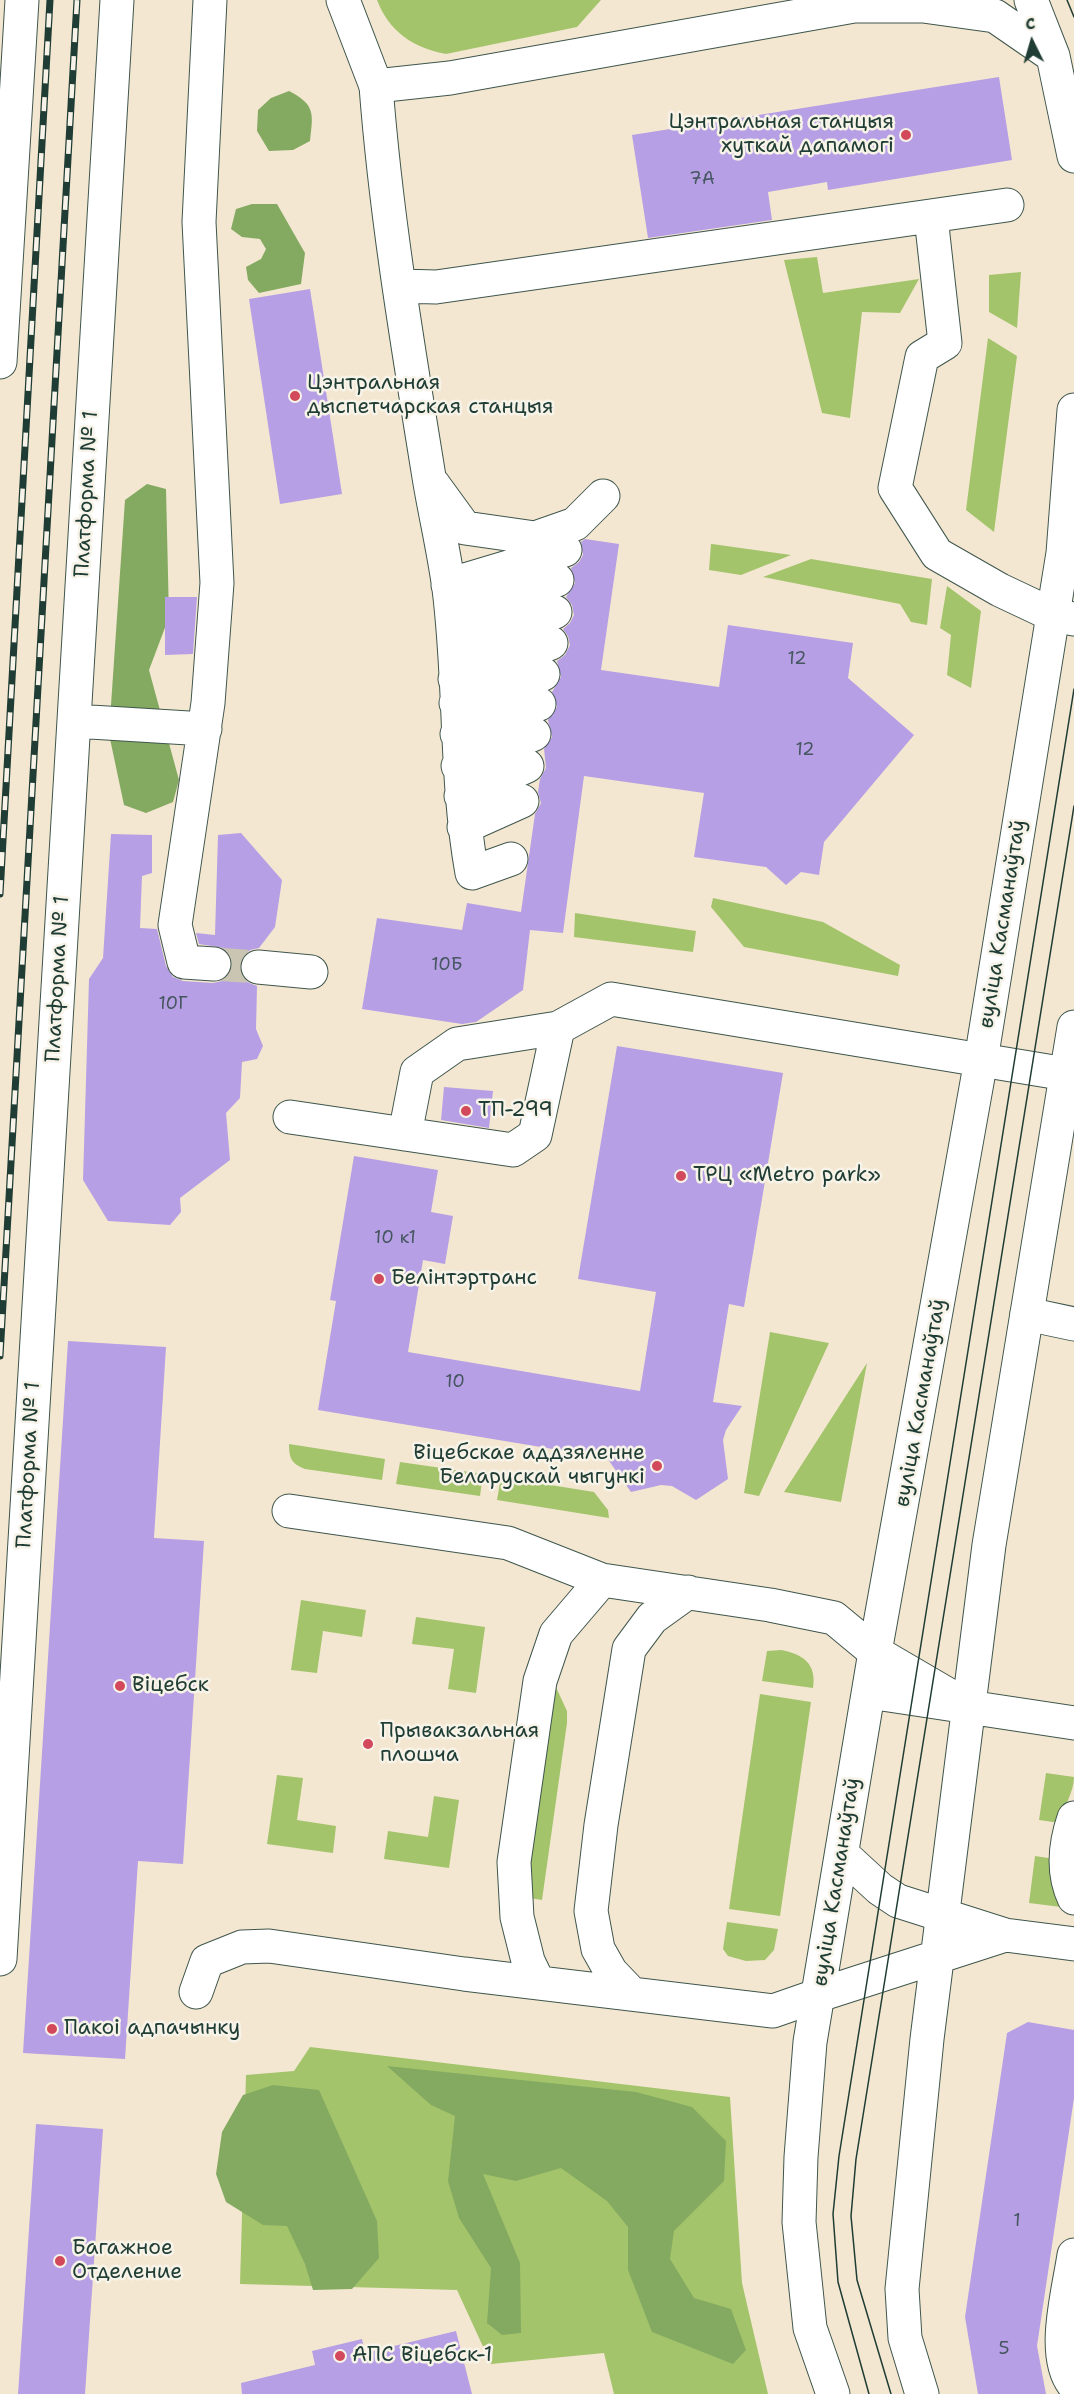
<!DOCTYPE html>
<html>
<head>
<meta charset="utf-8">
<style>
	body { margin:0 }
	#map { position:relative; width:1074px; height:2394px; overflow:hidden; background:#f4e7d1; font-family:"Shantell Sans",sans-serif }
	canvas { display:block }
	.north { position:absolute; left:1002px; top:12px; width:60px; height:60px; -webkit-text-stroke:4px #f7f3e8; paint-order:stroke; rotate:355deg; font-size:16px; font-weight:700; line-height:24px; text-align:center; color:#1f3d34 }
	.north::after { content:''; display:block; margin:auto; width:21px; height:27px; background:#1f3d34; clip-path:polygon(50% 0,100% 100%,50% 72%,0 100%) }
</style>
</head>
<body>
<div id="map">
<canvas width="1074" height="2394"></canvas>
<div class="north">С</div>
</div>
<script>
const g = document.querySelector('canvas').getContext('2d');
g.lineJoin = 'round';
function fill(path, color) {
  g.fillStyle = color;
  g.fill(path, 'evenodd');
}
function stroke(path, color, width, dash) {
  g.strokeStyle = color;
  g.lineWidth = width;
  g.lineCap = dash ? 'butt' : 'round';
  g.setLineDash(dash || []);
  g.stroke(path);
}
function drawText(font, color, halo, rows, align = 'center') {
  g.font = font + ' "Shantell Sans",sans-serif';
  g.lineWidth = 5;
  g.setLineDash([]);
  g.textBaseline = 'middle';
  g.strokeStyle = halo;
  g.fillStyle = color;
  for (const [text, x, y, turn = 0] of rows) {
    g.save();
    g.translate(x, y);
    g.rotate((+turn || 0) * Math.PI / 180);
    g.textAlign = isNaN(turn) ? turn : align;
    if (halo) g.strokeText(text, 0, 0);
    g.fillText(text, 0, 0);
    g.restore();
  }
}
fill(new Path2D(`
	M 377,0 L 601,0 L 577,27 L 446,54 C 414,48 389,32 377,0 Z
	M 817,257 L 823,293 L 919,279 L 900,313 L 862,312 L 850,418 L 822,413 L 784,260 Z
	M 1021,272 L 1017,328 L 989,312 L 989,275 Z
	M 988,338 L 1017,356 L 994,532 L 966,510 Z
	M 711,544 L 712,544 L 791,555 L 741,575 L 709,570 Z
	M 811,559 L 932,579 L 927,625 L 911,622 L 900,604 L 763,577 Z
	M 947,586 L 981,611 L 971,688 L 947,675 L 951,635 L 940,628 Z
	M 713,898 L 823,922 L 900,965 L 898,976 L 744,947 L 711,907 Z
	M 575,913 L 696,931 L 693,952 L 574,937 Z
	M 770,1332 L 829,1343 L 759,1496 L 744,1493 Z
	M 867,1363 L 841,1502 L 784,1492 Z
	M 289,1444 L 385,1459 L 382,1480 L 305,1469 C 292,1464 289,1459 289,1444 Z
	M 400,1462 L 483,1474 L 480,1496 L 396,1484 Z
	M 501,1477 L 594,1492 L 608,1510 L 609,1518 L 497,1500 Z
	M 301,1600 L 366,1610 L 362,1637 L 323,1631 L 317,1673 L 291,1670 Z
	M 416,1617 L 485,1627 L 476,1693 L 448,1689 L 454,1649 L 412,1644 Z
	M 781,1650 C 803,1654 817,1664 813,1688 L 762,1681 L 767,1651 Z
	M 554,1683 L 567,1711 L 567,1723 L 542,1900 L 529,1898 L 526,1879 Z
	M 760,1694 L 811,1702 L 780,1916 L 729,1909 Z
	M 1046,1773 L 1074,1777 C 1074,1792 1063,1808 1060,1823 L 1039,1820 Z
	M 277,1775 L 303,1778 L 297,1820 L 336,1826 L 333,1853 L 267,1844 Z
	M 434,1796 L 459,1800 L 449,1868 L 384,1859 L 388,1831 L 428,1837 Z
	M 1035,1856 L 1055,1859 L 1061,1907 L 1029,1903 Z
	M 727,1922 L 778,1929 L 774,1950 L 765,1960 L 746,1961 L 728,1956 L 723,1949 Z
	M 310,2047 L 730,2097 L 742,2283 L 768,2394 L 614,2394 L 604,2353 L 491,2364 L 457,2290 L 240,2284 L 246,2075 L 294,2071 Z`), '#a4c46c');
fill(new Path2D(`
	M 289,91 C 316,105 313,114 310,141 L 293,150 L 269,151 L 257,131 L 258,110 L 271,98 Z
	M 252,204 L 277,204 L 305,253 L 301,284 L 259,293 L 248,280 L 246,267 L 261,259 L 266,249 L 260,239 L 242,237 L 231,229 L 236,209 Z
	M 147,484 L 166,489 L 169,617 L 149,670 L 179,780 L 173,802 L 146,813 L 124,805 L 109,734 L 125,500 Z
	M 387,2066 L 636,2092 L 692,2107 L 726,2141 L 724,2181 L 674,2231 L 670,2259 L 694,2298 L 731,2309 L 746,2350 L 733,2364 L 652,2332 L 628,2270 L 628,2227 L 607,2201 L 561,2168 L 516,2181 L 483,2174 L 520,2263 L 521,2333 L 502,2335 L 487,2323 L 491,2268 L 459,2218 L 448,2181 L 455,2116 L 431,2105 Z
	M 273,2085 L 319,2090 L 377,2221 L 379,2258 L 352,2289 L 313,2290 L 305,2264 L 287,2226 L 263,2225 L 226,2202 L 216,2174 L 222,2132 L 243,2095 Z`), '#83aa60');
fill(new Path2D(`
	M 999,77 L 1012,160 L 828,190 L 827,182 L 768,192 L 772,220 L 648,238 L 632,135 Z
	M 310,289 L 342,494 L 280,504 L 249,299 Z
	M 585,539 L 619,544 L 601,670 L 719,687 L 728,625 L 853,643 L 848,678 L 914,735 L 824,842 L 819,875 L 801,872 L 786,885 L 766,867 L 694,857 L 704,793 L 584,776 L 563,933 L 530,930 L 523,990 L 476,1022 L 462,1024 L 362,1009 L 377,918 L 462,930 L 467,903 L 521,912 L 535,814 L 541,803 L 538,792 L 540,779 L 546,768 L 544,749 L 552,737 L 548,720 L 557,707 L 552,692 L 561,677 L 557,661 L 565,655 L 570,645 L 568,636 L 563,629 L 570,623 L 574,615 L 572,605 L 566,597 L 575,583 L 571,568 L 579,562 L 583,555 L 581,542 Z
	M 165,597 L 197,597 L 193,654 L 165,655 Z
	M 241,833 L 282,880 L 275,927 L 259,948 L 250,950 L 243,956 L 239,965 L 241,974 L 247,982 L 257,986 L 256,1029 L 263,1046 L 257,1059 L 242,1062 L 240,1098 L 226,1113 L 230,1160 L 180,1198 L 181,1212 L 170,1225 L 108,1221 L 83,1180 L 89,979 L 103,958 L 111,834 L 152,835 L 152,873 L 142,876 L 140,928 L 157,929 L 166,966 L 173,977 L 183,981 L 213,983 L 222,981 L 229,975 L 233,966 L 231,956 L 224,948 L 199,944 L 196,933 L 215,935 L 218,835 Z
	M 617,1046 L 783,1073 L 744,1307 L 729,1304 L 713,1402 L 742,1406 L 726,1430 L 723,1440 L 728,1479 L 696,1500 L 672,1486 L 661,1485 L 631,1492 L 607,1458 L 318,1410 L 336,1301 L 330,1300 L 354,1156 L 438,1170 L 431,1212 L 453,1216 L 445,1264 L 423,1260 L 408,1352 L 640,1391 L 656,1292 L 578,1279 Z
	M 444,1087 L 493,1091 L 489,1128 L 441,1120 Z
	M 68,1341 L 166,1347 L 154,1538 L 204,1541 L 183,1864 L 138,1861 L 125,2059 L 23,2053 Z
	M 1028,2022 L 1074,2030 L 1074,2098 L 1037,2346 L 1046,2394 L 978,2394 L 965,2317 L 1007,2033 Z
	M 36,2124 L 103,2129 L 85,2394 L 18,2394 Z
	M 456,2331 L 472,2394 L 242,2394 L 241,2383 L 315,2365 L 312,2351 L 362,2339 L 365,2353 Z`), '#b69fe4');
stroke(new Path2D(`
	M 214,964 L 258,967`), '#c9c5b2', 33, [33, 16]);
const minor = new Path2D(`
	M 210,0 L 199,222 L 217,583 L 208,703 L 175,925 L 184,962 L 214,964
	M 376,86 C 386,217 408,347 429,477 C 435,514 444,551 449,589 C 461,683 455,779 472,873 L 511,859
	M 931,217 L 945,343 L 922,357 L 895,488 L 937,554 L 1000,590 L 1053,615 L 1074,619
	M 401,286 L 436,287 L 1007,205
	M 0,362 L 22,0
	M 433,484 L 465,528 L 535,538 L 575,524 L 603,496
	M 448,585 L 565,550
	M 452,617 L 557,580
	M 455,649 L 555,612
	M 455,679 L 551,643
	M 456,703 L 543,674
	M 74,721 L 205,729
	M 457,734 L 539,704
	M 458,766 L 534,734
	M 461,796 L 527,766
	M 464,827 L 522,801
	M 258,967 L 311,972
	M 290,1117 L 513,1150 L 535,1135 L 558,1028 L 611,999 L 1066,1074
	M 405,1134 L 417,1072 L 457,1044 L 558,1028
	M 1027,1314 L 1074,1324
	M 289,1511 L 508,1543 L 602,1580 L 770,1605 L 834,1618 L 875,1652
	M 0,1959 L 117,0
	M 538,1982 L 528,1961 L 517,1917 L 514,1862 L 540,1681 L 556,1634 L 602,1580
	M 196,1992 L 207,1961 L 242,1947 L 269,1946 L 464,1974 L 773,2011 L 819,1995
	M 632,1994 L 611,1972 L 598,1949 L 591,1911 L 601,1825 L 629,1649 L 652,1618 L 688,1592
	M 1074,2255 C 1069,2290 1050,2356 1074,2385`);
const major = new Path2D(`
	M 343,0 L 376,86 L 450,78 L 854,6 L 923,6 L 995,16 L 1053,56
	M 1031,0 L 1053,56 L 1074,156
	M 875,1652 L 952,1697
	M 869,1692 L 1074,1723
	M 1074,1818 C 1065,1844 1062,1872 1074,1898
	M 842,1854 L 880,1889 L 898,1901 L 1005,1935 L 1074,1944
	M 819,1995 L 1005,1935
	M 833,2394 L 810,2328 L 799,2222 L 801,2157 L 810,2042 L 875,1652 L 981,1060 L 1063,553 L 1074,410
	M 922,2394 L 905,2338 L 902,2289 L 927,2039 L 989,1545 L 1074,1027`);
stroke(minor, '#3f564c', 35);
stroke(major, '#3f564c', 35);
stroke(minor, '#fff', 33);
stroke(major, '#fff', 33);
stroke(new Path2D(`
	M 1067,0 L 1074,17
	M 869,2394 L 838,2282 L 833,2214 L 839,2156 L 1074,689
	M 891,2394 L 857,2280 L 851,2216 L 856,2159 L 1074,806`), '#1f3d34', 1.5);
const rail = new Path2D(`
	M 0,894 L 50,0
	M 0,1356 L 77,0`);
stroke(rail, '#1f3d34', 7);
stroke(rail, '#f7f3e8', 4.5, [14]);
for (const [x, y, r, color] of [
	[906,135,6,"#d1495b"],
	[295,396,6,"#d1495b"],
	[466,1111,6,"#d1495b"],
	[681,1176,6,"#d1495b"],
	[379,1279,6,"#d1495b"],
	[657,1466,6,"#d1495b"],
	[120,1686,6,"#d1495b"],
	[368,1744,6,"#d1495b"],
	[52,2029,6,"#d1495b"],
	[60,2261,6,"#d1495b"],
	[340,2356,6,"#d1495b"]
]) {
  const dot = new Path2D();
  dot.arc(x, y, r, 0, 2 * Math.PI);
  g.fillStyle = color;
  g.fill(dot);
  stroke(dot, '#f7f3e8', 2);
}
drawText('18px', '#455660', null, [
	["7А",702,179],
	["12",797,659],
	["12",805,750],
	["10Б",447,965],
	["10Г",173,1004],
	["10 к1",395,1238],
	["10",455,1382],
	["1",1017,2221],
	["5",1004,2349]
]);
drawText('21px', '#1f3d34', '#f7f3e8', [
	["Цэнтральная станцыя",894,123,"right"],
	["хуткай дапамогі",894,147,"right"],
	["Цэнтральная",307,384],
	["дыспетчарская станцыя",307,408],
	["ТП-299",478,1111],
	["ТРЦ «Metro park»",693,1176],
	["Белінтэртранс",391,1279],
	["Віцебскае аддзяленне",645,1454,"right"],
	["Беларускай чыгункі",645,1478,"right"],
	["Віцебск",132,1686],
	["Прывакзальная",380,1732],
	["плошча",380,1756],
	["Пакоі адпачынку",64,2029],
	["Багажное",72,2249],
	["Отделение",72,2273],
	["АПС Віцебск-1",352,2356]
], 'left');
drawText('21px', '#1f3d34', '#f7f3e8', [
	["Платформа № 1",87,494,-87],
	["вуліца Касманаўтаў",1003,924,-81],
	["Платформа № 1",58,979,-87],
	["вуліца Касманаўтаў",921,1403,-80],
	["Платформа № 1",29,1465,-87],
	["вуліца Касманаўтаў",837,1882,-81]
]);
</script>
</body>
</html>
